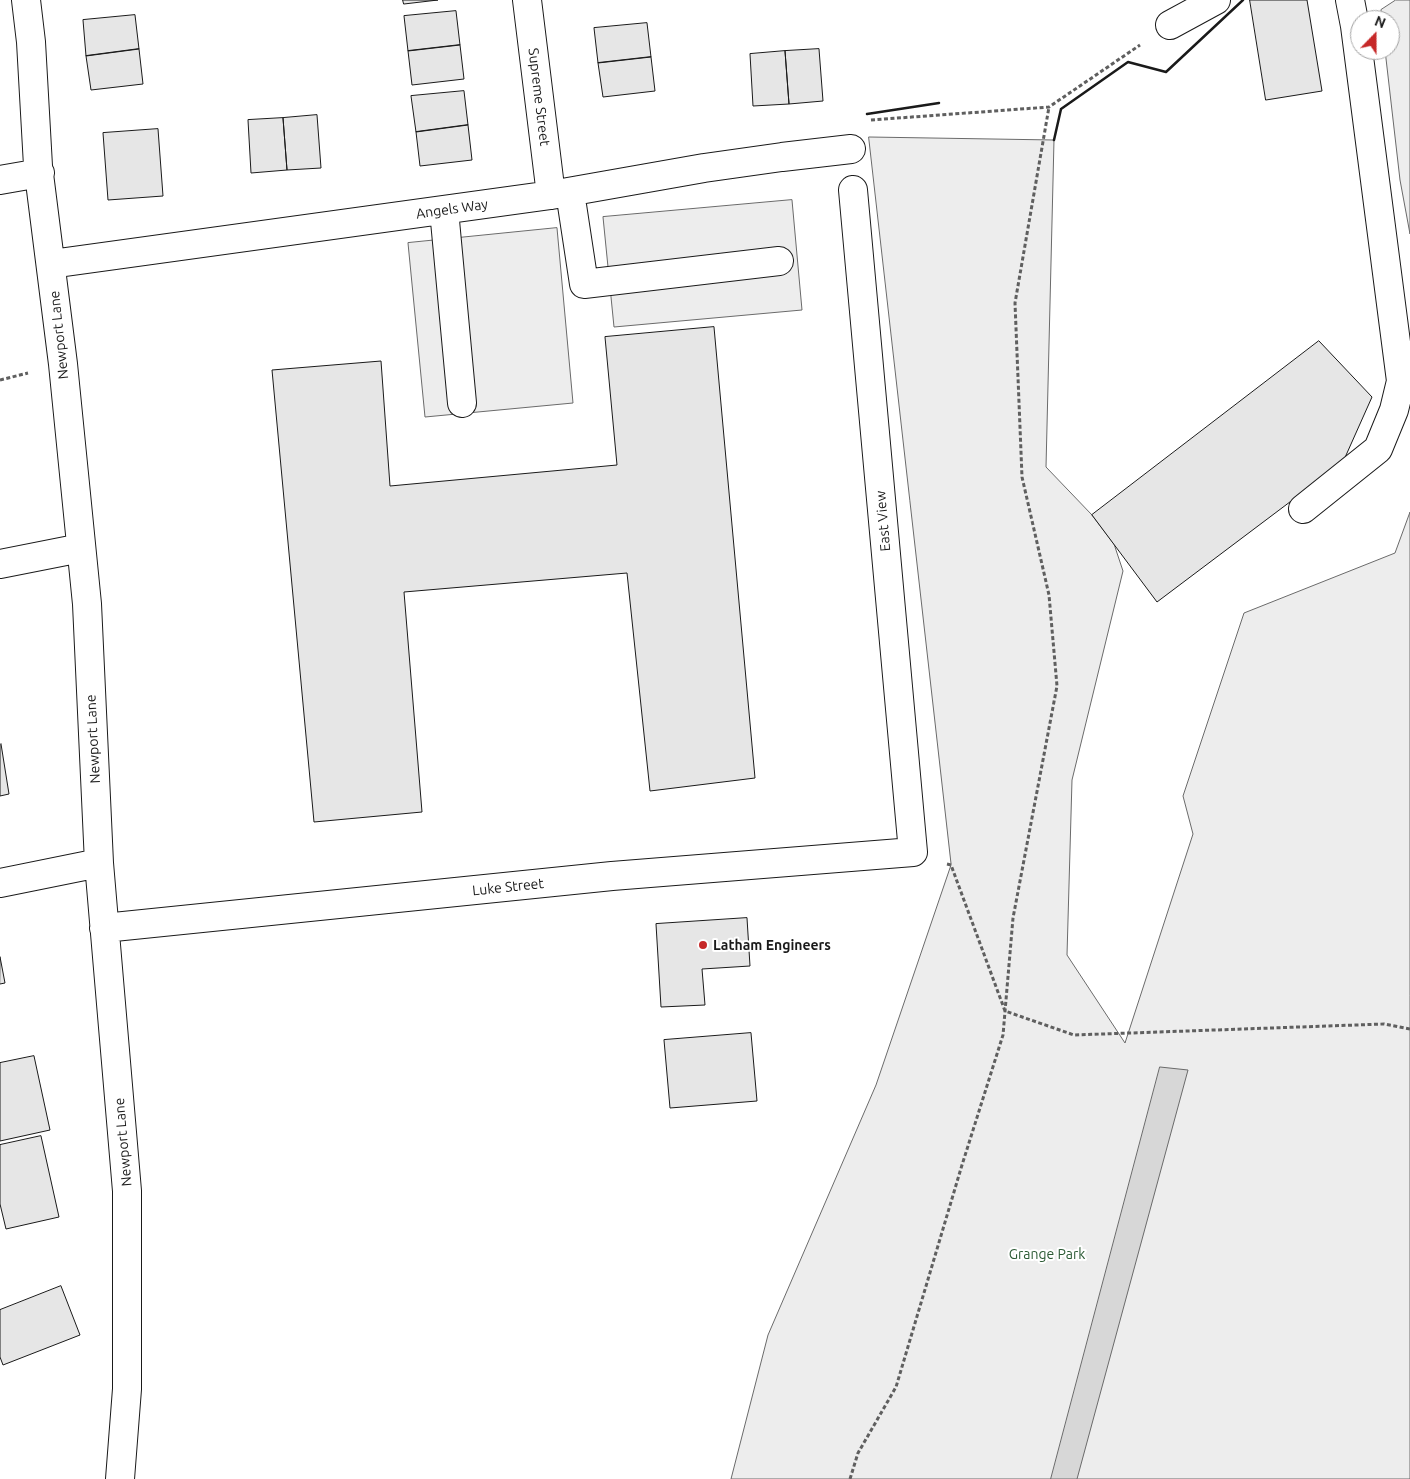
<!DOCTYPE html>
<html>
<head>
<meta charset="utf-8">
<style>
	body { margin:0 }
	#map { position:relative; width:1410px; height:1479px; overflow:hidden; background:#fff; font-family:Ubuntu,sans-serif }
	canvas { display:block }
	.north { position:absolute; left:1350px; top:10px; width:50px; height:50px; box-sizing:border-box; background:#fff; border:1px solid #a3a3a3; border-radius:50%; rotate:22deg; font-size:14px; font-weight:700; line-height:20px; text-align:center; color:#1a1a1a }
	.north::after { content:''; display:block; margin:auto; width:18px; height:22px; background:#c62828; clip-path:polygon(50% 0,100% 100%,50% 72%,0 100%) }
</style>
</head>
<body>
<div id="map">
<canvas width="1410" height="1479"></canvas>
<div class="north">N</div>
</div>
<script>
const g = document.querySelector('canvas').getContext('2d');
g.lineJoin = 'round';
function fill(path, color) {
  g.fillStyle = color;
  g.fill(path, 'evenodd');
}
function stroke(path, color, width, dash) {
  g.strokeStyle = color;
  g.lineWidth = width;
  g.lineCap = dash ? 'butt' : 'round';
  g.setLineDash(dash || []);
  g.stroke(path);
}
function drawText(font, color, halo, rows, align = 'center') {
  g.font = font + ' Ubuntu,sans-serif';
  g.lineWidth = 4;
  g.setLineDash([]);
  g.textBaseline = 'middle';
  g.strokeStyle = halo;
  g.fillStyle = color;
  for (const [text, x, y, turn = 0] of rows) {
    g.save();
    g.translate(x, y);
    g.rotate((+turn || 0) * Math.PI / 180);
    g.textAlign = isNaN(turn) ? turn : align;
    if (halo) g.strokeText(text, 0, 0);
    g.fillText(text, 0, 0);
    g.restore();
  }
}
const built = new Path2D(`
	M 1396,0 L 1410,0 L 1410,234 L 1400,180 L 1385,50 L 1390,50 L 1390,20 L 1382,20 L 1381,10 Z
	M 869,137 L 1054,140 L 1046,467 L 1092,515 L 1114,544 L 1123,571 L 1072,780 L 1067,955 L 1125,1043 L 1193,834 L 1183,796 L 1244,613 L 1395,553 L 1410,512 L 1410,1479 L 731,1479 L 768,1335 L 876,1085 L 951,865 Z
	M 792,200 L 802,310 L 614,327 L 603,217 Z
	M 557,228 L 573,403 L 425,417 L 408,243 Z`);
fill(built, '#ededed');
stroke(built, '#6a6a6a', 1);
const water = new Path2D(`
	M 1160,1067 L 1188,1070 L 1077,1479 L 1051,1479 Z`);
fill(water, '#d7d7d7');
stroke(water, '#6a6a6a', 1);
const building = new Path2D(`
	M 403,0 L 438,0 L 404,4 Z
	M 1250,0 L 1307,0 L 1322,91 L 1266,100 Z
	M 456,11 L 460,45 L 408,51 L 404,16 Z
	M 135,15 L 139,49 L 86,56 L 83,20 Z
	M 647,23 L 651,57 L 598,63 L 594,28 Z
	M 460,45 L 464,79 L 412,85 L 408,51 Z
	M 139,49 L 143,84 L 91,90 L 86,56 Z
	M 819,49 L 823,101 L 789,104 L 785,51 Z
	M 785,51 L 789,104 L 753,106 L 750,54 Z
	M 651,57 L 655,91 L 603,97 L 598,63 Z
	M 464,91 L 468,125 L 416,132 L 411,96 Z
	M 317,115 L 321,168 L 287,170 L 283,118 Z
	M 283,118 L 287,170 L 251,173 L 248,120 Z
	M 468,125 L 472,160 L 420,166 L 416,132 Z
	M 158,129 L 163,196 L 108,200 L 103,133 Z
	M 714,327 L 755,778 L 650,791 L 627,573 L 404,592 L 422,812 L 314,822 L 272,370 L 381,361 L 390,486 L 617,465 L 605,337 Z
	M 1319,341 L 1372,397 L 1343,462 L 1157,602 L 1092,515 Z
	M 1,744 L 9,794 L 0,796 L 0,745 Z
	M 747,918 L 750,966 L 702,969 L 705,1005 L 661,1007 L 656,924 Z
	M 0,957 L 5,983 L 0,984 Z
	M 751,1033 L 757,1101 L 670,1108 L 664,1040 Z
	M 34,1056 L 50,1130 L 0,1141 L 0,1063 Z
	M 41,1136 L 59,1217 L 6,1229 L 0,1204 L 0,1145 Z
	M 61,1286 L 80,1335 L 3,1365 L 0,1357 L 0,1310 Z`);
fill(building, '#e6e6e6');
stroke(building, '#1a1a1a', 1);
const minor = new Path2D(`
	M 26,0 L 31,42 L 38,166 L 63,364 L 87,604 L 99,863 L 127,1191 L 127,1389 L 120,1479
	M 527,0 L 551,195
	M 1170,25 L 1216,0
	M 0,180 L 40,173
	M 570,192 L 584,284 L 779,261
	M 444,210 L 462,403
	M 51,264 L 551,195 L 704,168 L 782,157 L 851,149
	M 1303,509 L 1378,449 L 1394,410 L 1401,381 L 1355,26 L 1350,0
	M 0,564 L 81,548
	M 0,883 L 99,863
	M 104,928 L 612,876 L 913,852 L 853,190`);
stroke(minor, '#1a1a1a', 30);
stroke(new Path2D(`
	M 871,120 L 1049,107 L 1140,45
	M 0,380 L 28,373
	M 947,864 L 951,865 L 1005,1011 L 1074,1035 L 1384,1024 L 1410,1029
	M 850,1479 L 858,1453 L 896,1387 L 962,1165 L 1003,1035 L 1013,918 L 1057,686 L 1049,595 L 1022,477 L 1015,303 L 1049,107`), '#5f5f5f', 3, [4, 2.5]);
stroke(minor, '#fff', 28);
stroke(new Path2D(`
	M 867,114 L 939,103
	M 1054,140 L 1061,109 L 1128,62 L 1166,72 L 1243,0`), '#1a1a1a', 2.5);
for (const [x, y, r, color] of [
	[703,945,5,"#c62828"]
]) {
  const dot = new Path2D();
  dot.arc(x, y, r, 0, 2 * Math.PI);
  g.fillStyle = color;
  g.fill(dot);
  stroke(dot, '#fff', 2);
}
drawText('14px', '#1a1a1a', '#fff', [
	["Supreme Street",539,97,83],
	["Angels Way",452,209,-8],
	["Newport Lane",59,335,-96],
	["East View",883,521,-95],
	["Newport Lane",93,739,-93],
	["Luke Street",508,887,-6],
	["Newport Lane",123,1142,-95]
]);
drawText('bold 14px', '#1a1a1a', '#fff', [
	["Latham Engineers",713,945]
], 'left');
drawText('14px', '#2b5a34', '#fff', [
	["Grange Park",1047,1254]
]);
</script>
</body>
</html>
